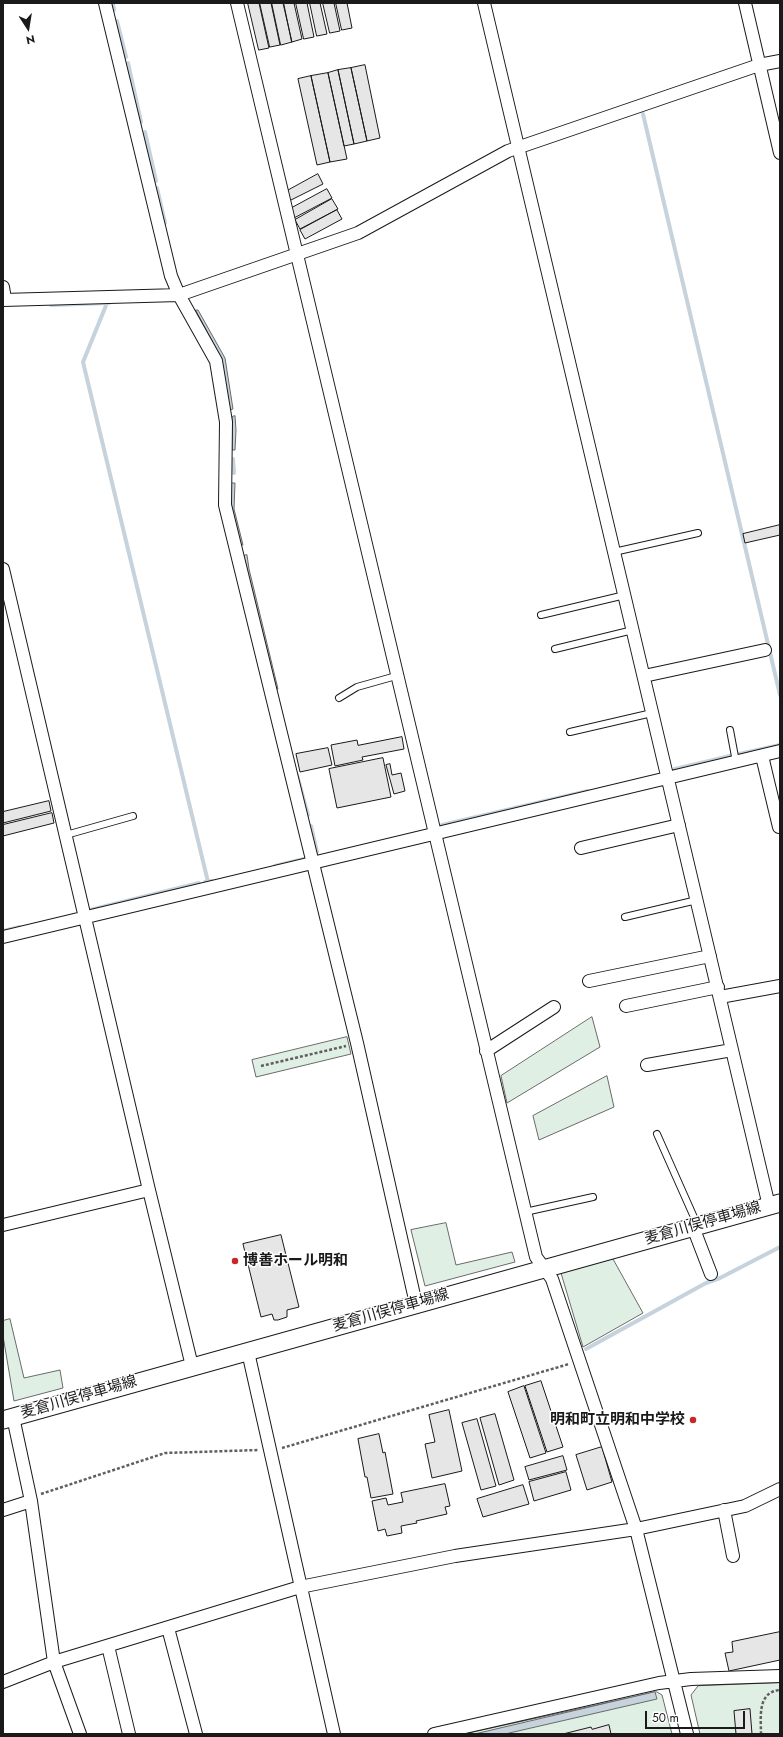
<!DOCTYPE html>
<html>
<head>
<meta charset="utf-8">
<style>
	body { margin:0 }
	#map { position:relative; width:783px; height:1737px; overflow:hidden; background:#fff; font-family:Jost,sans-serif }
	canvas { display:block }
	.frame { position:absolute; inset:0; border:4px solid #1a1a1a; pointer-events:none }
	.north { position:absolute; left:8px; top:8px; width:40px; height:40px; -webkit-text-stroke:3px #fff; paint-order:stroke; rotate:168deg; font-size:11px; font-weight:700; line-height:16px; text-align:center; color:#1a1a1a }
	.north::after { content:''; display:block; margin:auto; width:14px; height:18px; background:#1a1a1a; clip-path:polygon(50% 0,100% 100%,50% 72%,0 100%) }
	.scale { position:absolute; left:645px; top:1711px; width:100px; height:18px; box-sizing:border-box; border:2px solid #1a1a1a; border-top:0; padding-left:5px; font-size:12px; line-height:14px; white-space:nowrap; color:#1a1a1a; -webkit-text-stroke:3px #fff; paint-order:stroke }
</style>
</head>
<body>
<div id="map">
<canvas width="783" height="1737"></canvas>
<div class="frame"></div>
<div class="north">N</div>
<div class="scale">50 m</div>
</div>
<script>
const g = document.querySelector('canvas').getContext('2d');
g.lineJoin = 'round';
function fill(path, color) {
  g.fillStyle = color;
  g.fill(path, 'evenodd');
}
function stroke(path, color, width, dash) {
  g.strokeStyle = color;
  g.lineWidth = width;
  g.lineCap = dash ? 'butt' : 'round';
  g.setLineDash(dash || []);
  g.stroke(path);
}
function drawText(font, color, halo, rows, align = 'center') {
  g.font = font + ' Jost,"Noto Sans JP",sans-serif';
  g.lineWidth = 3;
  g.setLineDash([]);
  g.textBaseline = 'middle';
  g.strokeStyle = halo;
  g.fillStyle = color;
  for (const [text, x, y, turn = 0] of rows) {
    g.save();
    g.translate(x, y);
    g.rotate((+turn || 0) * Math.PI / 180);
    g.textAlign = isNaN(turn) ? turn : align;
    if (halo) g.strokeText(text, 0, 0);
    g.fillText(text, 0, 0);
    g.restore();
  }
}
const green = new Path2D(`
	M 592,1017 L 600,1047 L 507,1103 L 501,1076 Z
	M 347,1037 L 351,1054 L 256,1077 L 252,1060 Z
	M 607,1076 L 614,1107 L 539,1140 L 533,1116 Z
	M 446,1223 L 456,1265 L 512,1252 L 515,1262 L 425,1286 L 411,1230 Z
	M 613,1259 L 643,1313 L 583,1347 L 561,1273 Z
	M 10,1319 L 24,1378 L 60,1370 L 63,1388 L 14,1401 L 3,1336 L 3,1321 Z
	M 780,1683 L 780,1734 L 700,1734 L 691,1695 L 698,1686 Z
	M 657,1692 L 662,1695 L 672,1734 L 464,1734 Z`);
fill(green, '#e0efe3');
stroke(green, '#6a6a6a', 1);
const water = new Path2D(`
	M 196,310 L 198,310 L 225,358 L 233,409 L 230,410 L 221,358 Z
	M 235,416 L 236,430 L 235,450 L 232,450 L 232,417 Z
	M 231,483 L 235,483 L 234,509 L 243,545 L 239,545 L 231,508 Z
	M 247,555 L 249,569 L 278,689 L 274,690 L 243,556 Z
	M 655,1692 L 657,1699 L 505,1734 L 475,1734 Z`);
fill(water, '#c6d2dc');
stroke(water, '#6a6a6a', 1);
stroke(new Path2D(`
	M 113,3 L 114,10
	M 117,21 L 126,57
	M 128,63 L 141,122
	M 643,114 L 780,695
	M 145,132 L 156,181
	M 157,188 L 165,223
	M 107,303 L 83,362 L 208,882
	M 51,305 L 109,303
	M 233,459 L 234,473
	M 739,754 L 780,745
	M 675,769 L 730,756
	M 297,775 L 308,815
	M 442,825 L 588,791
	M 311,826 L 317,852
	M 275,866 L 304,859
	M 205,882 L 212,881
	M 90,910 L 199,883
	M 3,931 L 20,927
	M 586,1349 L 706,1283 L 720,1278 L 780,1247`), '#c6d2dc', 4);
const building = new Path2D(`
	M 248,3 L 259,3 L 269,48 L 259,50 Z
	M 260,3 L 271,3 L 280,45 L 270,47 Z
	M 272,3 L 283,3 L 292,42 L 281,45 Z
	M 284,3 L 294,3 L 302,39 L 292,42 Z
	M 296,3 L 307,3 L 314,37 L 304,39 Z
	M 310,3 L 320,3 L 327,34 L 317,36 Z
	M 323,3 L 334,3 L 340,31 L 330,33 Z
	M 336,3 L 347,3 L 352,28 L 342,30 Z
	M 365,65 L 380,138 L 367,141 L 351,68 Z
	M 351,68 L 367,141 L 354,144 L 338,70 Z
	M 338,70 L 354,144 L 344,146 L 328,73 Z
	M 328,73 L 347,159 L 330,162 L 311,76 Z
	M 311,76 L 330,162 L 317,165 L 298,79 Z
	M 318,174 L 323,184 L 289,201 L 287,191 Z
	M 327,189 L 332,198 L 294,218 L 290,209 Z
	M 332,199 L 338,209 L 300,229 L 295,220 Z
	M 337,210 L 342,219 L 305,239 L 300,230 Z
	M 780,525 L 780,535 L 745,543 L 743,534 Z
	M 402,737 L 404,749 L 362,757 L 363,760 L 335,766 L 331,745 L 357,740 L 358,745 Z
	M 328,748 L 332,765 L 300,772 L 296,754 Z
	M 383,758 L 391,797 L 337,808 L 329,769 Z
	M 390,764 L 392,775 L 401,773 L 405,791 L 394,794 L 386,765 Z
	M 49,801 L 51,811 L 3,823 L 3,812 Z
	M 52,813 L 54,823 L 3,836 L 3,825 Z
	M 281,1235 L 299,1307 L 287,1310 L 287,1317 L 278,1320 L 274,1320 L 272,1314 L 261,1317 L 243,1244 Z
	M 541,1381 L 563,1447 L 547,1452 L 525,1386 Z
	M 524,1386 L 546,1453 L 530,1458 L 508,1392 Z
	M 449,1410 L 462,1471 L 432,1478 L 425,1444 L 435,1442 L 429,1415 Z
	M 495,1414 L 514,1480 L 499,1485 L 480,1418 Z
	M 477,1419 L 496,1486 L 481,1490 L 462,1423 Z
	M 379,1434 L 383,1453 L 385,1452 L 393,1494 L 371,1498 L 367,1477 L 365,1477 L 358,1439 Z
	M 602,1447 L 612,1482 L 587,1490 L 576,1455 Z
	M 563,1456 L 567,1470 L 529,1480 L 525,1467 Z
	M 566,1472 L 571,1490 L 534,1501 L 529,1482 Z
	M 445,1484 L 450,1506 L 445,1507 L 447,1514 L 416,1521 L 417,1523 L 401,1526 L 402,1533 L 387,1536 L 385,1529 L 378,1531 L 372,1501 L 386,1498 L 388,1505 L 403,1502 L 401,1493 Z
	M 523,1485 L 529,1504 L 483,1517 L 477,1499 Z
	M 780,1632 L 780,1660 L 729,1671 L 725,1653 L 733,1652 L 732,1642 Z
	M 750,1709 L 752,1734 L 736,1734 L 734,1711 Z
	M 609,1725 L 611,1734 L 563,1734 L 591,1727 L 592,1729 Z`);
fill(building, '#e6e6e6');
stroke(building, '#1a1a1a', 1);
const lane = new Path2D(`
	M 614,552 L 698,533
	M 541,615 L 625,595
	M 555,649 L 633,630
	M 339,698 L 357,687 L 396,676
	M 730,730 L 736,762
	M 570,732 L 652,713
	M 66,835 L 133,816
	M 625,917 L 697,900
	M 657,1134 L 697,1224
	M 525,1212 L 593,1197`);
const street = new Path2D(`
	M 105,3 L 171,276 L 179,295 L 216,361 L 226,422 L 225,505 L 357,1043 L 416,1304
	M 237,3 L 536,1257 L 552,1279 L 636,1529 L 687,1734
	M 484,3 L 769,1206
	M 745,3 L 780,153
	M 3,287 L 5,299
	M 3,300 L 179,295 L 358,233 L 508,151 L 759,65 L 780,61
	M 3,569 L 149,1190 L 192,1366
	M 644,676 L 765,650
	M 762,756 L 779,827
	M 581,848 L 679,825
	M 3,937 L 780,751
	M 589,981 L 710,956
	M 720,997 L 780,986
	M 626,1006 L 718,987
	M 486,1051 L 554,1007
	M 647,1065 L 732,1050
	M 3,1225 L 149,1190
	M 693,1227 L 711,1274
	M 248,1352 L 334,1734
	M 13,1417 L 31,1501 L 54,1662 L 80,1734
	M 3,1510 L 31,1501
	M 724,1510 L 733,1556
	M 168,1628 L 196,1734
	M 108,1646 L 129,1734
	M 3,1682 L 54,1662 L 300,1587 L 455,1556 L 636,1529 L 745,1506 L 780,1489
	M 434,1734 L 659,1683 L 691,1679 L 780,1676`);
const secondary = new Path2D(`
	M 3,1420 L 780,1203`);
stroke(lane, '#1a1a1a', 8);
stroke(street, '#1a1a1a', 14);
stroke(secondary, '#1a1a1a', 19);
stroke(new Path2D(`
	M 261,1066 L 346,1046
	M 282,1448 L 569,1364
	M 41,1494 L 165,1453 L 259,1450
	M 761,1734 C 761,1717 757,1692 780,1690`), '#5f5f5f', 2.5, [3, 2]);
stroke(lane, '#fff', 6);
stroke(street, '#fff', 12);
stroke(secondary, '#fff', 17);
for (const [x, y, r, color] of [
	[235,1261,4,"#c62828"],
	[693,1420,4,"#c62828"]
]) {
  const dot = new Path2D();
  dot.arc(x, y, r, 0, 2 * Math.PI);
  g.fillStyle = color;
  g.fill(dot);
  stroke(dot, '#fff', 1.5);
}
drawText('15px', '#1a1a1a', '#fff', [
	["麦倉川俣停車場線",703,1224,-16],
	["麦倉川俣停車場線",391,1311,-16],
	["麦倉川俣停車場線",79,1398,-16]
]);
drawText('bold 15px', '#1a1a1a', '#fff', [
	["博善ホール明和",243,1261],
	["明和町立明和中学校",685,1420,"right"]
], 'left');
</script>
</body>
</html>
